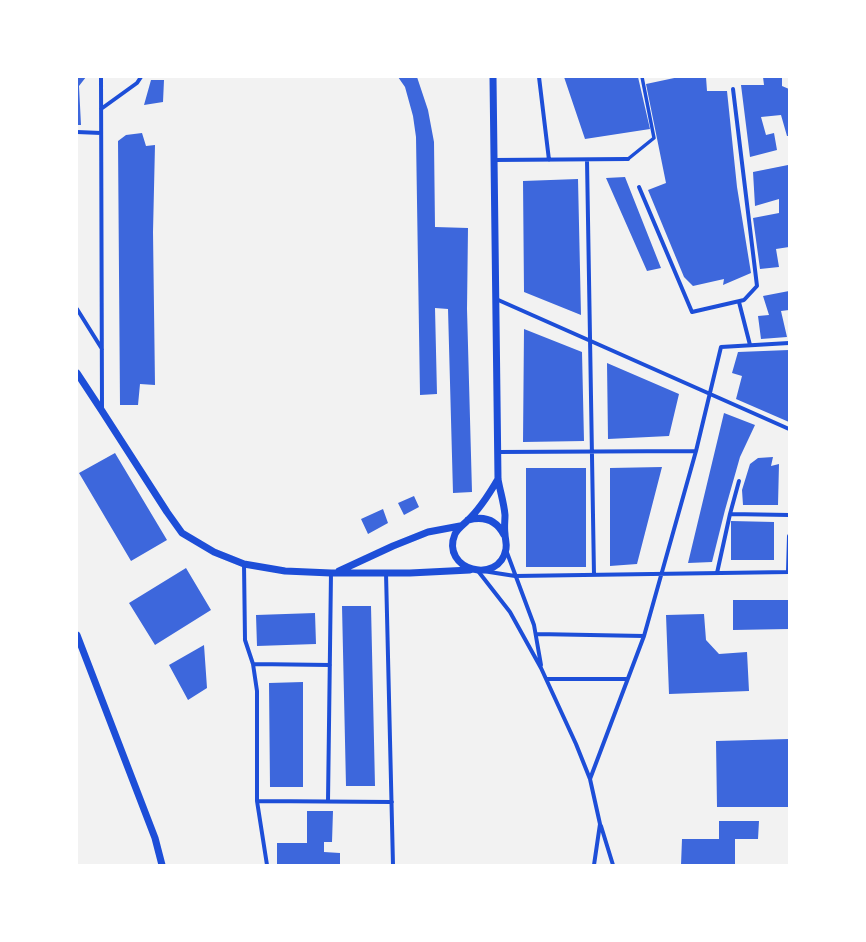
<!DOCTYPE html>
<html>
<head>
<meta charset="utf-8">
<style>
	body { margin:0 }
	#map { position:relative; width:866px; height:942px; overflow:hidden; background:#f2f2f2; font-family:"DejaVu Sans",sans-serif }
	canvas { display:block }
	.frame { position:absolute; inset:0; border:78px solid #fff; pointer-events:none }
</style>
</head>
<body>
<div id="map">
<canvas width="866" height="942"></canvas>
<div class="frame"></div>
</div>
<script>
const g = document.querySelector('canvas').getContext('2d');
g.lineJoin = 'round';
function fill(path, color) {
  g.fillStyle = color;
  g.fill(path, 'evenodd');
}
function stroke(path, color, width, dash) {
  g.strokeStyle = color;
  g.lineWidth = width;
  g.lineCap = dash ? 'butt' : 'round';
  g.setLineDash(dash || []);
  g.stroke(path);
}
fill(new Path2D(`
	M 77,77 L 86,77 L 79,86 L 81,125 L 77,125 Z
	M 398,77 L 417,77 L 428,110 L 434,142 L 435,227 L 468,228 L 467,309 L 472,492 L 453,493 L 448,309 L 435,308 L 437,394 L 420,395 L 416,137 L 413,116 L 405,87 Z
	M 564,77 L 638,77 L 650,129 L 585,139 Z
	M 679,77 L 706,77 L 707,91 L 727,91 L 737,187 L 751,273 L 723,285 L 724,279 L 693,286 L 684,277 L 648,190 L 666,183 L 646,84 Z
	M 763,77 L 782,77 L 782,86 L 789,89 L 789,136 L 787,136 L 781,115 L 761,117 L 766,135 L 774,133 L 777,150 L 750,157 L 741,85 L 764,85 Z
	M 151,80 L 164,80 L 163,102 L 144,105 Z
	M 142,133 L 146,146 L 155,145 L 153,232 L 155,385 L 140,384 L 138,405 L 120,405 L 118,141 L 126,135 Z
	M 788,165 L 789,170 L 789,247 L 776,249 L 779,267 L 760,269 L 753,218 L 779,213 L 779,199 L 755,206 L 753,172 Z
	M 625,177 L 661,268 L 647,271 L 606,178 Z
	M 578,179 L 581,315 L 524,292 L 523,181 Z
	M 789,291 L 789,310 L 781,311 L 787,337 L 761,339 L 758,316 L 769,315 L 763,296 Z
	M 524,329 L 582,352 L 584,441 L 523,442 Z
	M 789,350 L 789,422 L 736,399 L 742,376 L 732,373 L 738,352 Z
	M 607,363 L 679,394 L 669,436 L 608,439 Z
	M 724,413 L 755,425 L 740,457 L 725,510 L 712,562 L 688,563 Z
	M 115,453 L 167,540 L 131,561 L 79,473 Z
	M 773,457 L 771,466 L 779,464 L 778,505 L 743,505 L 742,490 L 750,464 L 758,458 Z
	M 662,467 L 637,564 L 610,566 L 610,468 Z
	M 526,468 L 586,468 L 586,567 L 526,567 Z
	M 414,496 L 419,507 L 404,515 L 398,503 Z
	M 383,509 L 388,523 L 368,534 L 361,519 Z
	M 731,521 L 774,522 L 774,560 L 731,560 Z
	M 186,568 L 211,610 L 155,645 L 129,603 Z
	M 733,600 L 789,600 L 789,629 L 733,630 Z
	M 342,606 L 371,606 L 375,786 L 346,786 Z
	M 315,613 L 316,644 L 257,646 L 256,615 Z
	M 704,614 L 706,640 L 719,654 L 747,652 L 749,691 L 669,694 L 666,615 Z
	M 204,645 L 207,688 L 188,700 L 169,665 Z
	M 303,682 L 303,787 L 270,787 L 269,683 Z
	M 789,739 L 789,807 L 717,807 L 716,741 Z
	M 307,811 L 333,811 L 332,842 L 324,842 L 324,852 L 340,853 L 340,865 L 277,865 L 277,843 L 307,843 Z
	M 719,821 L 759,821 L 758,839 L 735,839 L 735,865 L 681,865 L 682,839 L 719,839 Z`), '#3d67dc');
stroke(new Path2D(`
	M 628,159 L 654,138 L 642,77`), '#1d4ed8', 3.5);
stroke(new Path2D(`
	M 101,77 L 102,411
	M 539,77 L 549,160
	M 101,109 L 137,83 L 141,77
	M 77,132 L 101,133
	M 494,160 L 628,159
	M 587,160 L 594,575
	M 639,187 L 692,312 L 744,300 L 757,286 L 733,89
	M 496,299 L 789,429
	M 739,302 L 750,345
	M 77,309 L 102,349
	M 498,452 L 696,451
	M 730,514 L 739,481
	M 506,550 L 534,625 L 541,665
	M 244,564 L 245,640 L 253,664 L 257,691 L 257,801 L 267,865
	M 478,571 L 510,612 L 541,668 L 576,744 L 590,779 L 600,824 L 594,865
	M 483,571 L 515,576 L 789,572
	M 788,572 L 789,536
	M 386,573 L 393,865
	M 717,573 L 730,514 L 789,515
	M 536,634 L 644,636
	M 253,664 L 330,665
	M 547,679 L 627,679
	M 590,779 L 644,636 L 696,451 L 721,347 L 789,343
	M 257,801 L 392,802
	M 328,801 L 331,573
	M 601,826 L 613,865`), '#1d4ed8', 4);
stroke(new Path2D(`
	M 493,77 L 498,479 C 500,491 504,503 505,515 C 505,521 504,527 505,534 C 505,539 507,543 506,549 C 499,586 440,570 455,534 C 458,528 463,525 467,521 C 478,511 491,491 498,479
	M 77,373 L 102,411 L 167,512 L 182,533 L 214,552 L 244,564 L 285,571 L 331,573 L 410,573 L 470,570
	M 468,520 C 483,516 496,519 504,535
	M 339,571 L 393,546 L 428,532 L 460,526
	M 77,635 L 155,838 L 162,865`), '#1d4ed8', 7);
</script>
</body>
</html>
